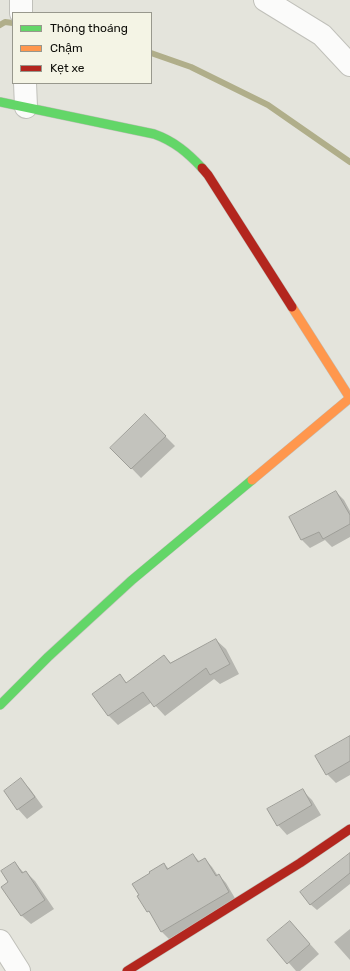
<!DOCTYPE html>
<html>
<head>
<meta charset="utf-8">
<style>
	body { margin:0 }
	#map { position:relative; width:350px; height:971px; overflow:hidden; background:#e4e4dc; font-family:Rubik,sans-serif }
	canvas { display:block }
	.legend { position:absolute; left:12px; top:12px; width:140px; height:72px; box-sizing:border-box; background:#f4f4e5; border:1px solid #98988d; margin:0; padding:5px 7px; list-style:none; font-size:12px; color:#0f0f0a }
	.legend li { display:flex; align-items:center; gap:8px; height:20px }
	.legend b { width:20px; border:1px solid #98988d }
</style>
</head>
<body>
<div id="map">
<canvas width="350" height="971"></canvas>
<ul class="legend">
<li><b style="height:5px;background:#63d668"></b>Thông thoáng</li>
<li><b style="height:5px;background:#ff974d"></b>Chậm</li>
<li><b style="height:5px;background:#b3261e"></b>Kẹt xe</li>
</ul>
</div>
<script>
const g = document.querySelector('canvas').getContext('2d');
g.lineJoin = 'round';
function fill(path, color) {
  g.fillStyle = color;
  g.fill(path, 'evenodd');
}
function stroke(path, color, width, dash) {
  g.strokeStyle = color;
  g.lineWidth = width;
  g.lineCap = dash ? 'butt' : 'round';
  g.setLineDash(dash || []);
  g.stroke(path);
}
fill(new Path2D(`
	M 145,416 L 175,446 L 141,478 L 112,448 Z
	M 336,492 L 344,500 L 350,511 L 350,537 L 332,547 L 325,540 L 310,548 L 301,539 Z
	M 216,640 L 226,649 L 239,674 L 220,684 L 214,679 L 165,716 L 152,702 L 118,725 L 108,715 L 120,676 L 128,684 L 164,656 L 171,663 Z
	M 350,736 L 350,775 L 336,783 L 327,774 Z
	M 21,780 L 30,789 L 43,807 L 27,819 L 18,809 Z
	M 302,790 L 312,800 L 321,815 L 287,835 L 278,825 Z
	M 193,855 L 200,862 L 205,859 L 212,867 L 218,876 L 219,875 L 226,883 L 236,900 L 169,939 L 161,931 L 153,916 L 148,911 L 164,864 L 169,869 Z
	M 350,858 L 350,884 L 317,910 L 310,904 Z
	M 15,863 L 24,873 L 26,872 L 35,881 L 54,909 L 31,924 L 22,916 L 3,887 L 10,882 Z
	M 290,922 L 319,954 L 300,971 L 296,971 L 269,940 Z
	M 350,929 L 350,960 L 334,942 Z`), '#0003');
stroke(new Path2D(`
	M 0,25 L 5,22 L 13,23
	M 151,53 L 191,67 L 268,105 L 350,162`), '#b0ae8a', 6);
const building = new Path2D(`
	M 145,414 L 166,436 L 131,469 L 110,448 Z
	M 336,491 L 350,515 L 350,524 L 323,539 L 319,532 L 301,540 L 289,517 Z
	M 216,639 L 230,664 L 210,675 L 206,668 L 154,707 L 143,692 L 108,716 L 92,694 L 120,674 L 126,683 L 164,655 L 170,663 Z
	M 350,736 L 350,761 L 326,775 L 315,756 Z
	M 21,778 L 35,797 L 17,810 L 4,791 Z
	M 303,789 L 312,805 L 277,826 L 267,809 Z
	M 350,853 L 350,873 L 310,905 L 300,892 Z
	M 193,854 L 198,862 L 205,858 L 216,876 L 219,874 L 229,892 L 161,932 L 149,911 L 147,912 L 137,896 L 139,895 L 132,884 L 150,873 L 149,872 L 164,863 L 167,869 Z
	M 15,862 L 22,873 L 26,871 L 45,900 L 21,916 L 1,887 L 8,882 L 1,871 Z
	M 290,921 L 310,944 L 287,964 L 267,940 Z`);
fill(building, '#c3c3bd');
stroke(building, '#9e9e98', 1);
const street = new Path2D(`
	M 21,0 L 21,13
	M 265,0 L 322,35 L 350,65
	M 25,83 L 26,107
	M 0,941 L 19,971`);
const fast = new Path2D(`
	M 0,102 L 154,134 C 174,141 188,153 202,168
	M 0,705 L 48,657 L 132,580 L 252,480`);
const slow = new Path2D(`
	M 292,307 L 350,398
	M 252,480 L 350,398`);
const jam = new Path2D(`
	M 202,168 L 208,175 L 292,307
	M 127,971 L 300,863 L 350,829`);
stroke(street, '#c0c0ba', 24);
stroke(fast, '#c0c0ba', 10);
stroke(slow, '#c0c0ba', 10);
stroke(jam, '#c0c0ba', 10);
stroke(street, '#fbfbfa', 22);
stroke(fast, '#63d668', 9);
stroke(slow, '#ff974d', 9);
stroke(jam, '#b3261e', 9);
</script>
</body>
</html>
